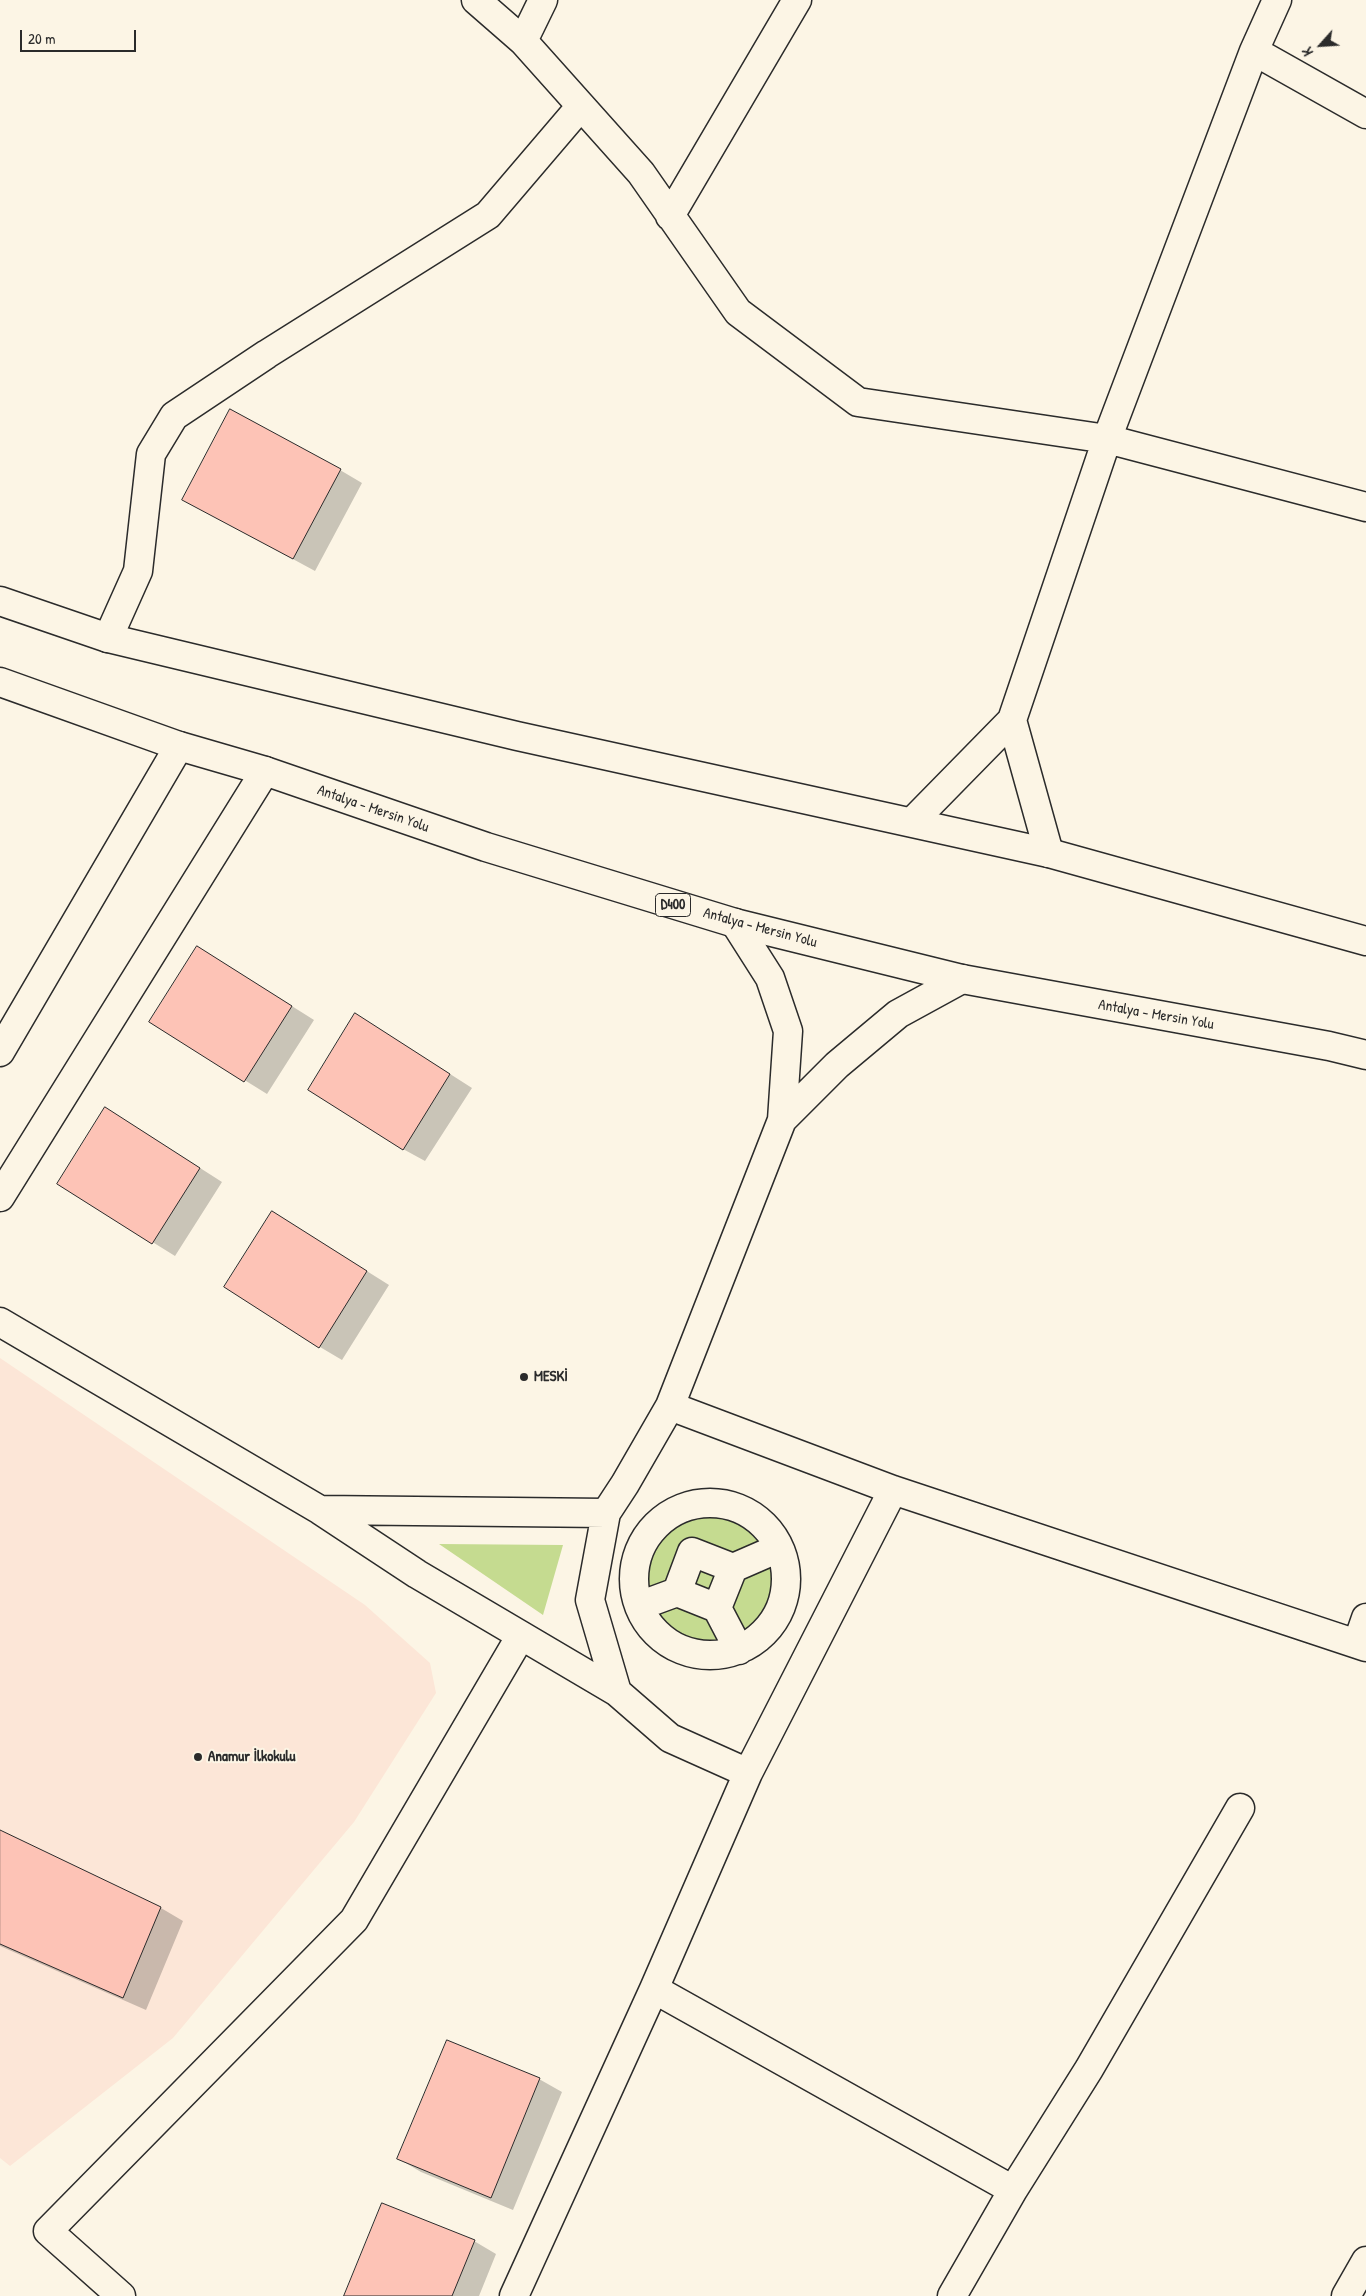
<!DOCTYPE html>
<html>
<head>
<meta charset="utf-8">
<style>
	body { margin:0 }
	#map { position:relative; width:1366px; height:2296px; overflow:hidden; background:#fcf5e5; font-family:"Patrick Hand",sans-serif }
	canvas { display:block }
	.north { position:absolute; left:1296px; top:20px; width:50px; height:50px; -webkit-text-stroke:4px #fcf5e5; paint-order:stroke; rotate:244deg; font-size:14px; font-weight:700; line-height:20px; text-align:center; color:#2b2b2b }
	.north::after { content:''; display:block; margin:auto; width:18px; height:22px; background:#2b2b2b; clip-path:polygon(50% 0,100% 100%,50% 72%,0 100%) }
	.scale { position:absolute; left:20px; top:30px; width:116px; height:22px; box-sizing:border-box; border:2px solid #2b2b2b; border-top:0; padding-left:6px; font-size:15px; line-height:18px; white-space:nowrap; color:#2b2b2b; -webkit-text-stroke:4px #fcf5e5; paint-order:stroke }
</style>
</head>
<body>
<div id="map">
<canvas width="1366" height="2296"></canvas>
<div class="north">K</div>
<div class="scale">20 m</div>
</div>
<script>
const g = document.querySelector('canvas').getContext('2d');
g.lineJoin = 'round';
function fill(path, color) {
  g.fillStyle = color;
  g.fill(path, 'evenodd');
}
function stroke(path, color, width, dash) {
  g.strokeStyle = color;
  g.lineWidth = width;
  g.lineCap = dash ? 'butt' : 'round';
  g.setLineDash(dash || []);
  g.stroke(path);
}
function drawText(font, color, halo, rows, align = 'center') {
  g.font = font + ' "Patrick Hand",sans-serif';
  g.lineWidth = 4;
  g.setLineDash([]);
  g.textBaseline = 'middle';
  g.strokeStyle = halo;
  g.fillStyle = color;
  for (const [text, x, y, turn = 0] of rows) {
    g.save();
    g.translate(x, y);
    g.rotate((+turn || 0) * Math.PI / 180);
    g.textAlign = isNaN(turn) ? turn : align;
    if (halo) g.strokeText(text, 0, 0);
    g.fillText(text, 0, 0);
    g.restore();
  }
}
fill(new Path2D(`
	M 0,1358 L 365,1605 L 430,1663 L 436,1693 L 354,1822 L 173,2038 L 10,2166 L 0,2158 Z`), '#fce6d7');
fill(new Path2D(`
	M644 1580a65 65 0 1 1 130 0a65 65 0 1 1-130 0Z
	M 439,1544 L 563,1545 L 543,1615 Z`), '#c5db90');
fill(new Path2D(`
	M 340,470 L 362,483 L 315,571 L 206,512 Z
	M 198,947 L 314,1020 L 267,1094 L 151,1022 Z
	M 378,1028 L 472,1088 L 425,1161 L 403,1149 Z
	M 128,1122 L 222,1182 L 175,1256 L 59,1184 Z
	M 295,1226 L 389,1285 L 342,1360 L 320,1347 Z
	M 0,1831 L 161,1908 L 183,1921 L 146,2010 L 0,1946 Z
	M 539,2079 L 562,2092 L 513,2210 L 421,2172 L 399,2159 Z
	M 474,2241 L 496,2254 L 479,2296 L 345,2296 Z`), '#0003');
const building = new Path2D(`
	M 230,409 L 341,469 L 293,559 L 182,500 Z
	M 197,946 L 292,1006 L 244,1082 L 149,1022 Z
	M 355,1013 L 450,1074 L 403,1150 L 308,1090 Z
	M 105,1107 L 200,1168 L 152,1244 L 57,1184 Z
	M 272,1211 L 367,1271 L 319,1348 L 224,1287 Z
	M 0,1830 L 161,1907 L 123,1998 L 0,1944 Z
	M 447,2040 L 540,2078 L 491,2198 L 397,2159 Z
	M 382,2203 L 475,2240 L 452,2296 L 344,2296 Z`);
fill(building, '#fdc3b6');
stroke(building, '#2b2b2b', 1);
const minor = new Path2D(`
	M 476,0 L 523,41 L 641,173 L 738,312 L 858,402 L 1107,439 L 1366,507
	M 523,41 L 543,0
	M 1254,51 L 1366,114
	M 670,216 L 797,0
	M 108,638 L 138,571 L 151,454 L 174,416 L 267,354 L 488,215 L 581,106
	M 1012,720 L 1049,853
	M 912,822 L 1012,720 L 1107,439 L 1254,51 L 1277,0
	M 735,923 L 770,978 L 788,1031 L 782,1120 L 670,1406 L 625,1484 L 606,1513 L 590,1600 L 617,1692 L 670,1738 L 748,1773
	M 0,1052 L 179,746
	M 782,1120 L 837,1065 L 898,1014 L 962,979
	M 0,1197 L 265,771
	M 0,1322 L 320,1510 L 417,1574 L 617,1692
	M 670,1406 L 893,1490 L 1366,1647
	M634 1579a76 76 0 1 1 152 0a76 76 0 1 1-152 0Z
	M 320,1510 L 606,1513
	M 733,1568 L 779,1548
	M 639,1606 L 677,1592 L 717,1608 L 733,1568 L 692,1552 L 677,1592
	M 717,1608 L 739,1650
	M 1357,1644 L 1366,1618
	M 654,1989 L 1013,2190
	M 121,2296 L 48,2231 L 354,1920 L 520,1637
	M 514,2296 L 654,1989 L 748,1773 L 893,1490
	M 952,2296 L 1013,2190 L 1089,2069 L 1240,1808
	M 1346,2296 L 1366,2261`);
const highway = new Path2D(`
	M 0,601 L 108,638 L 517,736 L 1049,853 L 1366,941
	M 0,682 L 179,746 L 265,771 L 486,847 L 735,923 L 962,979 L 1329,1046 L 1366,1055`);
stroke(minor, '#2b2b2b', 31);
stroke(highway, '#2b2b2b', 31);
stroke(minor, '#fcf5e5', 28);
stroke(highway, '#fcf5e5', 28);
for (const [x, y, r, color] of [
	[524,1377,5,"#2b2b2b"],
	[198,1757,5,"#2b2b2b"]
]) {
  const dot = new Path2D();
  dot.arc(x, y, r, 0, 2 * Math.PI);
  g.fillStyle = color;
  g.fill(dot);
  stroke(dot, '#fcf5e5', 2);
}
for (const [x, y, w] of [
	[673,905,35]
]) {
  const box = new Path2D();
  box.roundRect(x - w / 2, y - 11.5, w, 23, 4);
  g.fillStyle = '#fcf5e5';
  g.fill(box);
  stroke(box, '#2b2b2b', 1);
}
drawText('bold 14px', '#2b2b2b', null, [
	["D400",673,905]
]);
drawText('15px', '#2b2b2b', '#fcf5e5', [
	["Antalya - Mersin Yolu",373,809,19],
	["Antalya - Mersin Yolu",760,928,15],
	["Antalya - Mersin Yolu",1156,1015,10]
]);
drawText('bold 15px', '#2b2b2b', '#fcf5e5', [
	["MESKİ",534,1377],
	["Anamur İlkokulu",208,1757]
], 'left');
</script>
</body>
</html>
